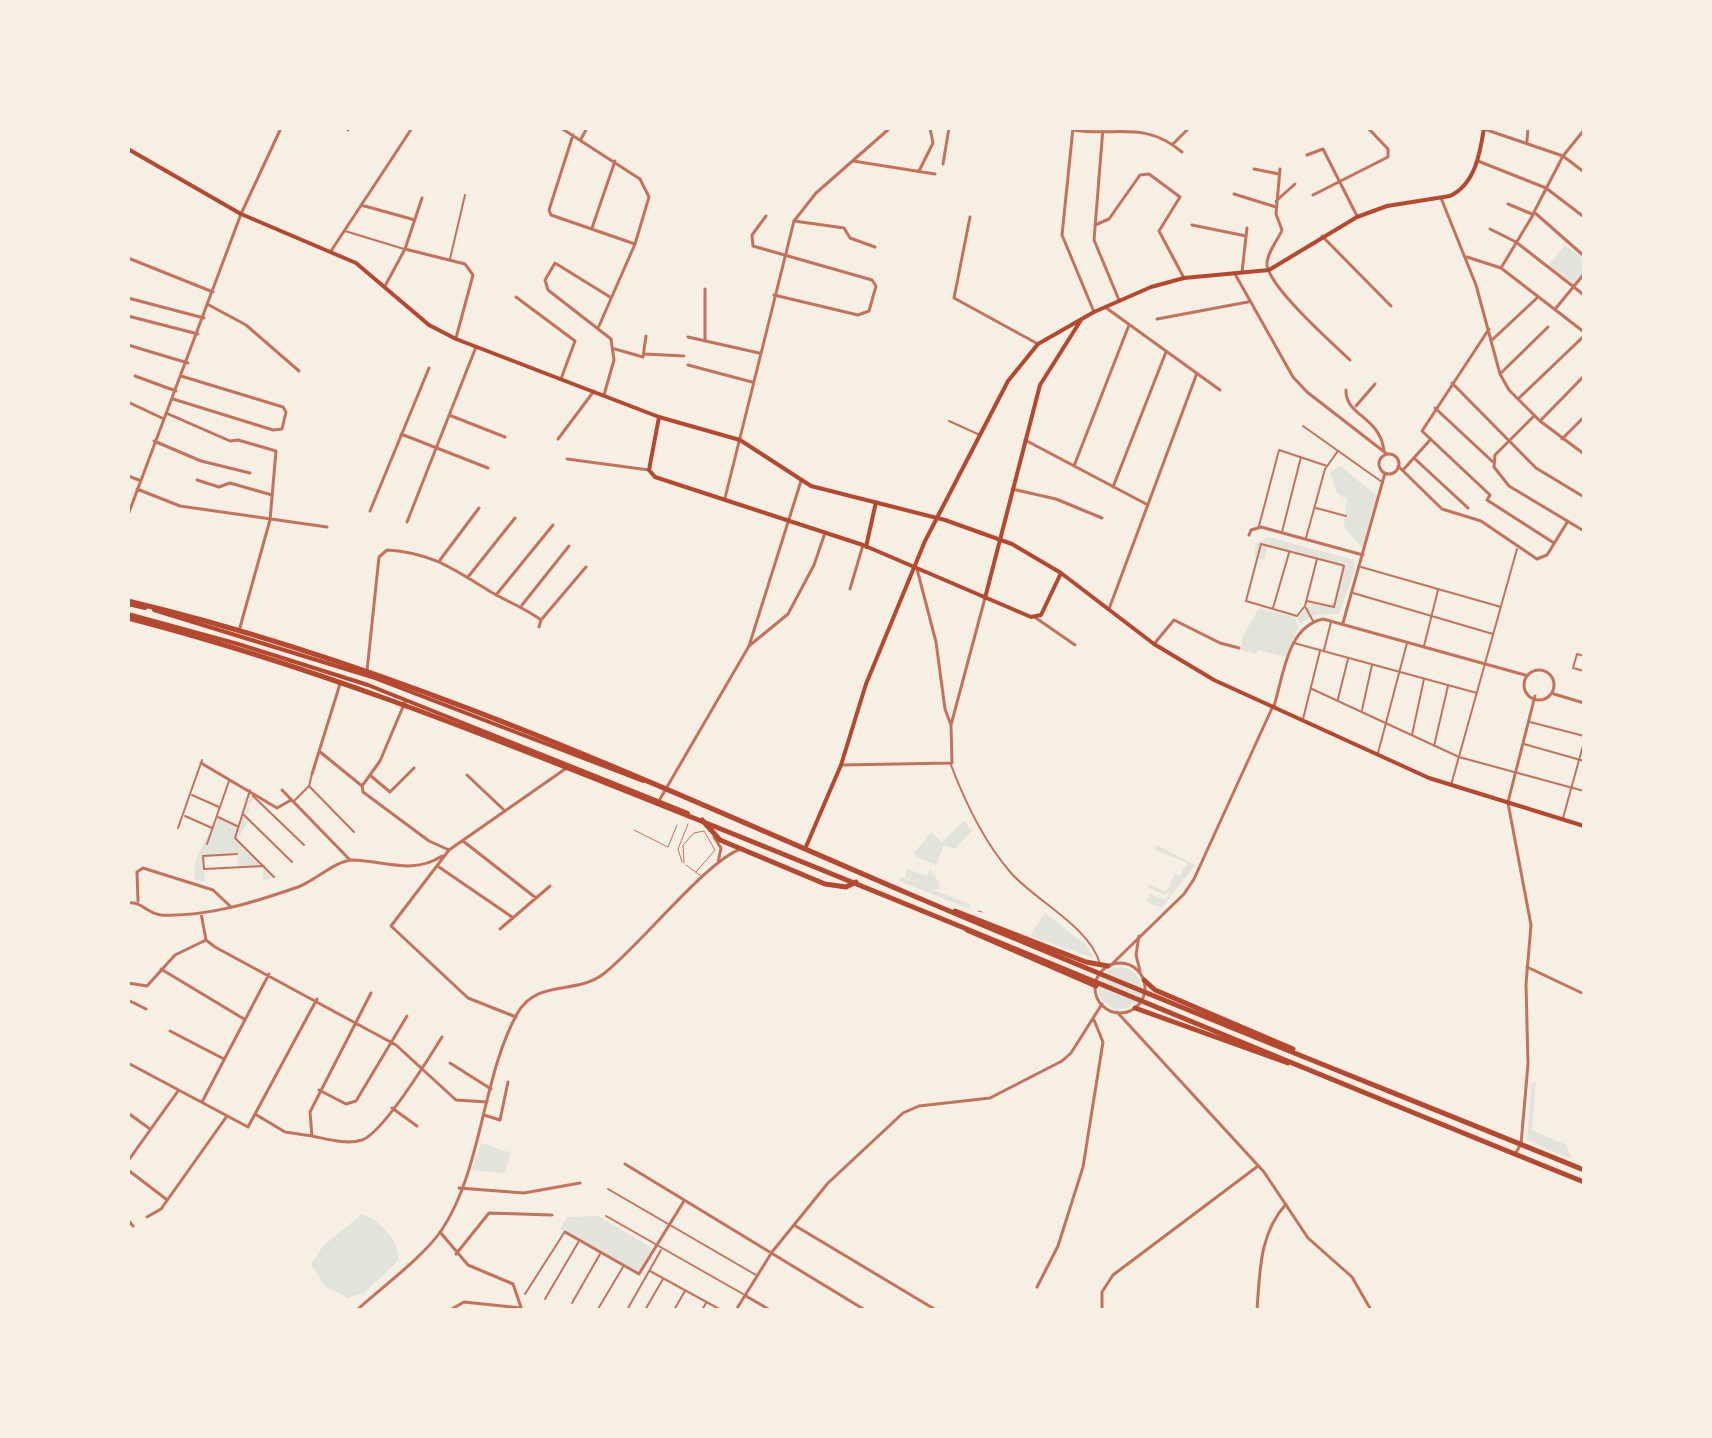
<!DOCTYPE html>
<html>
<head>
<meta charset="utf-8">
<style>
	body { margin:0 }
	#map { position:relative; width:1712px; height:1438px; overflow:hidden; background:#f6efe4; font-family:"Nunito Sans",sans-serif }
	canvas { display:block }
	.frame { position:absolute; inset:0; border:130px solid #f6efe4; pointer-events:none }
</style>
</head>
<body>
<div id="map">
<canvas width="1712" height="1438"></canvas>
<div class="frame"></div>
</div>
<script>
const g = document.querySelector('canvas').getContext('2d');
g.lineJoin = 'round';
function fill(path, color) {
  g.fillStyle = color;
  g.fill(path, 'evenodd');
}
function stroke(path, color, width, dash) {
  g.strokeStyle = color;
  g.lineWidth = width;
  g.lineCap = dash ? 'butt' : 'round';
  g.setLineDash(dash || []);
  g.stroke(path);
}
fill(new Path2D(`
	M 1565,245 L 1584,260 L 1584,272 L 1573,285 L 1548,266 Z
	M 1340,466 L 1377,496 L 1362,548 L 1344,527 L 1347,500 L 1337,493 L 1330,472 Z
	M 1269,537 L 1354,560 L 1355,568 L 1339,614 L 1315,615 L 1300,624 L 1297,617 L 1314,602 L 1329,605 L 1333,602 L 1342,567 L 1268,547 L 1264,560 L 1254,557 L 1256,543 Z
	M 1259,608 L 1295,617 L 1298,628 L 1286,657 L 1258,650 L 1256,654 L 1241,650 L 1243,636 Z
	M 250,792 L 255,798 L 248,806 L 251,809 L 244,816 L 249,820 L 237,840 L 274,877 L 263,881 L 262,867 L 239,868 L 237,855 L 203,856 L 205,882 L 194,879 L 196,859 L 217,817 L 238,826 Z
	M 964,821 L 972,831 L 955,849 L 944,845 L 936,865 L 916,857 L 915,852 L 931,832 L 942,842 Z
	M 1157,845 L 1195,865 L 1162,908 L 1147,902 L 1150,894 L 1165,900 L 1171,891 L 1165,895 L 1148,887 L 1148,884 L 1166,892 L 1175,873 L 1179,876 L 1188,863 L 1155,850 Z
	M 907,869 L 927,876 L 930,869 L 940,884 L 939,889 L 932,889 L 971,905 L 970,909 L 899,881 L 901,877 L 918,883 L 905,877 Z
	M 1045,913 L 1086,945 L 1094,958 L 1030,936 Z
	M1099 988a21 21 0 1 1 42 0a21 21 0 1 1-42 0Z
	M 1536,1082 L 1532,1130 L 1566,1145 L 1573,1160 L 1527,1140 L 1531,1084 Z
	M 481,1143 L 511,1153 L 504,1173 L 472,1170 Z
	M 362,1214 C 382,1222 398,1239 399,1260 L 364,1293 L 348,1298 L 325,1286 L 311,1264 L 323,1246 Z
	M 599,1216 L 655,1250 L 641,1273 L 560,1229 L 567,1217 Z`), '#e2e4dc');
stroke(new Path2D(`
	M 634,830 L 668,847 L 677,825
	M 682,862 L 678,849 L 688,824
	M 684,863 L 683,845 L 694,833 L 704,831 L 715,850 L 696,872
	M 686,865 L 701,876
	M 978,911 L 982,912`), '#c5725c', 1);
stroke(new Path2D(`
	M 345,231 L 404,249
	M 450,259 L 465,195
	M 949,421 L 980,435
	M 1303,426 L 1382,482
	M 1316,508 L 1346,516
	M 1259,526 L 1279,450 L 1327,466
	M 1282,532 L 1301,457
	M 1306,538 L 1325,469 L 1338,451
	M 1361,567 L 1501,607
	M 1353,593 L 1493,634
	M 1307,601 L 1334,607 L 1344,566 L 1342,565 L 1261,544 L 1246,601 L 1297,616 L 1305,606 L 1317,559
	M 1273,608 L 1289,553
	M 1306,608 L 1313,621
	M 1294,643 L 1477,693
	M 1424,646 L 1438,590
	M 1324,650 L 1331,622
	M 1584,656 L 1577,654 L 1573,668 L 1584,671
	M 1312,689 L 1459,757 L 1584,791
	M 1338,699 L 1348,659
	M 1362,710 L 1372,665
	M 1303,719 L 1320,651
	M 1530,722 L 1584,736
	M 1412,735 L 1424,679
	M 1524,744 L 1584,761
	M 1434,746 L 1448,686
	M 1378,753 L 1407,643
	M 951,765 C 965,802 985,843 1011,873 C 1037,902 1090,927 1100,964
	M 1451,785 L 1517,549
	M 309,786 L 354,832
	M 250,790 L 235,838 L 274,877
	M 192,795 L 219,807
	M 253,796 L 304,845
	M 294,801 L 309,786 L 312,774
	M 244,815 L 292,862
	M 185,816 L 212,828
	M 218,817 L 237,826
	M 1563,818 L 1584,742
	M 178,828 L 202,760
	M 207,844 L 229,781
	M 237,854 L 203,856 L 204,869 L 264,866
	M 608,1189 L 756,1275
	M 606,1216 L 743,1294
	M 650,1271 L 721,1310
	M 525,1294 L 564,1233
	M 545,1299 L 579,1241
	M 572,1303 L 600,1254
	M 598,1309 L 623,1267
	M 627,1310 L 661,1250
	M 645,1310 L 663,1279
	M 674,1310 L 685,1291
	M 702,1310 L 706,1303`), '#c5725c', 2);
stroke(new Path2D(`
	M 347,128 L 348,130
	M 561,128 L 640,179 L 649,197 L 635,244 L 599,326
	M 1073,128 L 1062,235 L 1094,312
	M 1103,128 L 1094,240 L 1119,300
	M 1073,130 C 1116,137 1144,120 1182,152
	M 1584,130 L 1563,156 L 1534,212 L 1584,256
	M 573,135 L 549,210 L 551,215 L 635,244
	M 581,139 L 587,128
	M 1527,141 L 1528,128
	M 1173,144 L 1189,128
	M 1307,155 L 1323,149 L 1357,216
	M 853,161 L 935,174
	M 1478,161 L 1546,188 L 1584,217
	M 943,164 L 949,128
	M 1254,169 L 1279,174
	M 1280,169 L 1276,214 L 1282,230 C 1278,240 1266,254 1267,265 C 1270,288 1332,343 1350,360
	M 919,171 L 933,143 L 930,128
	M 1234,194 L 1276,207
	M 1313,195 L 1388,157 L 1388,149 L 1368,128
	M 1441,198 L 1476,285 L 1500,374 L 1509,390 L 1540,421 L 1584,454
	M 1276,201 L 1295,184
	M 1508,204 L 1532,214
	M 361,205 L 415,220
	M 766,216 L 752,235 L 753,246 L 872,280 L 876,286 L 869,311 L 858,315 L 774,295
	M 970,217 L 954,298 L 1038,344
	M 794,221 L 844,228 L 850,238 L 875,247
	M 1095,225 L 1109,219 L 1140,175 L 1149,174 L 1180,197 L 1159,231 L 1184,278
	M 1192,225 L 1246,236
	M 592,228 L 615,161
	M 1490,229 L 1516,242 L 1584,295
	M 1322,236 L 1391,306
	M 405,249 L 465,264 L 473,275 L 456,338
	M 331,251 L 412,128
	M 1467,257 L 1501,268 L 1584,332
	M 128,258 L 213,292
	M 1501,268 L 1533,215
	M 1242,272 L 1247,228
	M 1235,274 L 1293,377 L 1307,392 L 1387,454
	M 385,286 L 405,249 L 422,198
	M 705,289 L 705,341
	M 516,297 L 575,341 L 561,379
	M 128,298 L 204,318
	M 209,305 L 246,325 L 299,371
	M 1105,307 L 1220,390
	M 1556,308 L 1584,274
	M 128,316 L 198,334
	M 1157,319 L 1248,302
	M 1489,329 L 1422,431 L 1490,495 L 1487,500 L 1554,543
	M 688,337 L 759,353
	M 1492,340 L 1538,297
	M 128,345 L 188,363
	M 615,349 L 643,357 L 646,336
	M 645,354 L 684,356
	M 688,365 L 752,382
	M 1500,374 L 1548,327
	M 135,376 L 176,391
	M 1452,383 L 1536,468 L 1584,497
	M 1346,390 C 1345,416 1380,416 1384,451
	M 604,395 L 614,360 L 611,339 L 548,290 L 545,280 L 555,263 L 610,297
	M 173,399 L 273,430 L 282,429 L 286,412 L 283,407 L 181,376
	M 1518,399 L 1584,336
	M 128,402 L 164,419
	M 1356,406 L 1375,384
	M 1435,408 L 1493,462
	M 166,413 L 230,441 L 238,440 L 276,451 L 270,520 L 239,631
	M 449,415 L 505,437
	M 1534,416 L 1495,455 L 1494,467 L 1509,486 L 1584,531
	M 1540,421 L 1584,376
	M 401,434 L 488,468
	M 558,439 L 594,391
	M 1562,439 L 1584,417
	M 1025,440 L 1148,505
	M 154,441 L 201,461 L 250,473
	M1379 464a10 10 0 1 1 20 0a10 10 0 1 1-20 0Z
	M 1414,458 L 1468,508
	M 567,459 L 649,470
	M 1074,466 L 1129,325
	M 1398,466 L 1442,509 L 1481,521 L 1537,559 L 1547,555 L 1568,521
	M 1403,470 L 1430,440
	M 128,476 L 139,480
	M 197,480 L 219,487 L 230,483 L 272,495
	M 1113,487 L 1166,352
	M 137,489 L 180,506 L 327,527
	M 1012,489 L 1056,499 L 1102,518
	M 370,511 L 429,368
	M 128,515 L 241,214 L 281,128
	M 407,522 L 476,347
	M 1249,535 L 1251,530 L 1261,527 L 1363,555
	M 440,560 L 479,508
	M 917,569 L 936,642 L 945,709 L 951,725
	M 468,577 L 515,518
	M 850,589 L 863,545
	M 496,595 L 553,525
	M 522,605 L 569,546
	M 1109,609 L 1197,373
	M 1036,618 L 1075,645
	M 541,620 L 586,567
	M 1343,623 L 1385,473
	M 1154,644 L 1174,620 L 1220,643 L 1239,648
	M 749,646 L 788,614 L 814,565 L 825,533
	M1524 685a15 15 0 1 1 30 0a15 15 0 1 1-30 0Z
	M 367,671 L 379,557 L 387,550 C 433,553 453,569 491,592 C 508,602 525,608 541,620 L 539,627
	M 1554,694 L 1584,703
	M 405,702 L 380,761 L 362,786 L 363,792 L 429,841 L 449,850
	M 1274,706 C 1284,674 1287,627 1323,619 L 1525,675
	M 319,751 L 362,786
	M 201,763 L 277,808 L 291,800
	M 841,765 L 952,763 L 951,725 L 985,598
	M 312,774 L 340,684
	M 467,775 L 505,811
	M 371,776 L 390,792 L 414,768
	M 282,790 L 350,860
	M 1508,802 L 1535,696
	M 463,841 L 536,898
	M 439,867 L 512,917
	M 138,901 L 137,872 L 143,868 L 213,890 L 231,907
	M 128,903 C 142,901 147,914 161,915 C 208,917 255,902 298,887 C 315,881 336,860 353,860 C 385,861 413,875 442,856
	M 201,913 L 206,940 L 215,947 L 396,1045 L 456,1100 L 487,1102
	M 500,929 L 550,886
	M 1527,967 L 1584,994
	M 161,969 L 244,1019
	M 128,983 L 147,986 L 175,955 L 206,940
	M 371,993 L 310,1112 L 312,1136 C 327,1139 347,1145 362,1140 C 383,1133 429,1058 442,1037
	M 128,1000 L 146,1009
	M 516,1017 L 468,998 L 391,926 L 449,850 L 568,767
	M 170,1031 L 224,1059
	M 128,1063 L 248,1127 L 317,999
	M 450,1063 L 491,1089
	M 319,1090 L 346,1104 L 356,1101 L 407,1016
	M 202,1102 L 269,974
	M 392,1108 L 417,1126
	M 128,1113 L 150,1129
	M 255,1114 L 285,1132 L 312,1136
	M 484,1115 L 500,1120 L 508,1082
	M 128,1161 L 178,1091
	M 625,1164 L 865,1310
	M 128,1170 L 166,1199
	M 459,1188 L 524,1193 L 580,1183
	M 147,1217 L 161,1209 L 227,1116
	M 128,1220 L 133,1226
	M 794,1225 L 936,1310
	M 440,1232 L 468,1265 L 513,1284 L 522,1310
	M 565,1232 L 639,1274 L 684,1201
	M 456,1254 L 489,1213 L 552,1215
	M 1037,1287 L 1058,1246 L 1083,1167 L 1103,1042 L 1094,1020
	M 746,1296 L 770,1310
	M 450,1310 L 464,1302 L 521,1308
	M 736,1310 L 772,1252 L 828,1183 L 903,1113 L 919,1106 L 990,1098 L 1062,1061 L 1071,1053 L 1102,1004
	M 1102,1310 L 1102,1292 L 1113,1275 L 1258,1166
	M 1257,1310 C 1260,1272 1259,1234 1286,1204`), '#c5725c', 3);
stroke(new Path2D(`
	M 1484,129 L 1563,156 L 1584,172
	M 725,498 L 794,221 L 816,193 L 890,128
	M 660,799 L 749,646 L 801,481
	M 1508,803 L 1531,925 L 1526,984 L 1528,1064 L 1521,1144 L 1515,1154
	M 714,837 L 721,848 L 718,863
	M 1139,936 L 1136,955 L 1140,971
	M1095 988a25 25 0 1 1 50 0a25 25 0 1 1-50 0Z
	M 1111,965 L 1184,894 L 1194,879 L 1273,706
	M 1117,1012 L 1264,1172 L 1308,1238 L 1352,1277 L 1371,1310
	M 357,1310 C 382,1287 422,1258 441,1231 C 482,1171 482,1077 517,1014 C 536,979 574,995 602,975 C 636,950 708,859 741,849`), '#c5725c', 3);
stroke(new Path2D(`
	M 128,149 L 241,214 L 356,263 L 429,325 L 456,339 L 659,417 L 740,440 L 811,486 L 945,520 L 1012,544 L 1061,573 L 1154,644 L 1214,680 L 1429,778 L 1584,826
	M 659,417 L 649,470 L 655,477 L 863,545 L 1031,617 L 1041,615 L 1061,573
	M 866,547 L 876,502
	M 985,598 L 1040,385 L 1081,320
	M 805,849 L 841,765 L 866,684 L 925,541 L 1008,381 L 1038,344 L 1094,312 L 1151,287 L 1184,278 L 1269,270 L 1357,217 L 1387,206 L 1450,196 C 1475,184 1480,154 1484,128`), '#b5482f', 4);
stroke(new Path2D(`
	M 128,604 L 145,608
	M 154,610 L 372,677 L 643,781
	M 128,614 L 238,644 L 368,685 L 688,813`), '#b5482f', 4);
stroke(new Path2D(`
	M 128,601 C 398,665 653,784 907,893 C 1131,989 1358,1078 1584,1170
	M 128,618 C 310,665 473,730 646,799 C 960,924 1271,1056 1584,1182
	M 702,820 L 720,840 L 825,884 L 846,887 L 856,882
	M 955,911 L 1086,962 L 1108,966
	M 967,930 L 1096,986
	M 1144,980 L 1155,990 L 1293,1049
	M 1135,1008 L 1288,1063`), '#b5482f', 5);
</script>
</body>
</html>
